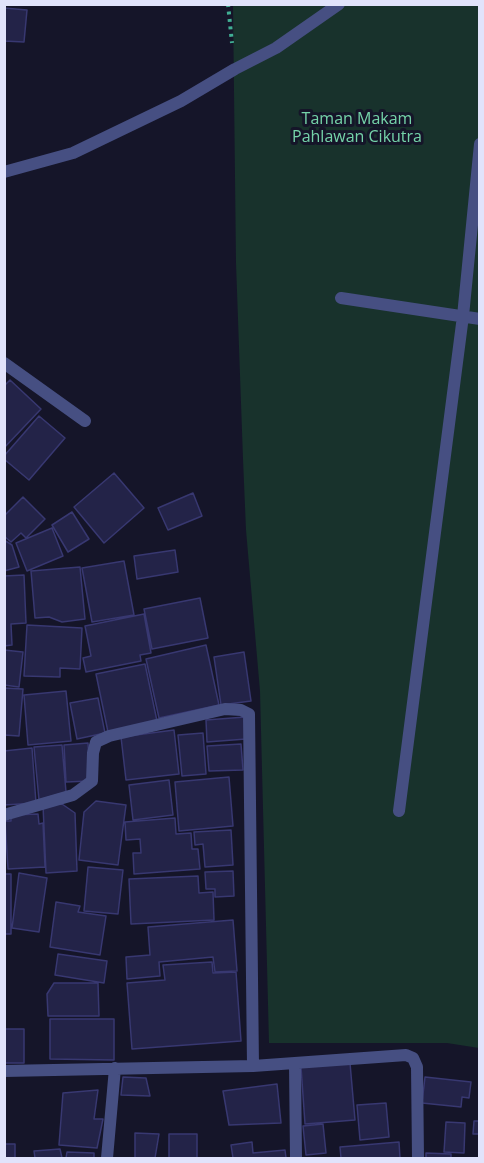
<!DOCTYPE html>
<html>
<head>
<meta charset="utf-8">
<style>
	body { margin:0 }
	#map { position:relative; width:484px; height:1163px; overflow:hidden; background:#151529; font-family:"Open Sans",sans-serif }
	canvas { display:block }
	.frame { position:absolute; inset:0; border:6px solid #e1e3fb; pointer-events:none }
</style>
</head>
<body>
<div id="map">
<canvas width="484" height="1163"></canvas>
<div class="frame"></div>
</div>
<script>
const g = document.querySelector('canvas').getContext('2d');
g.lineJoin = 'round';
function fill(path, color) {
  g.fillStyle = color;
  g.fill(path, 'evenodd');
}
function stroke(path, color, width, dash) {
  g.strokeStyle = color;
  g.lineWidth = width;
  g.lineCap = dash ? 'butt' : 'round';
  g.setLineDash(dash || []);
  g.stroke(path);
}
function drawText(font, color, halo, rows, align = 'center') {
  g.font = font + ' "Open Sans",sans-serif';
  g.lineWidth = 6;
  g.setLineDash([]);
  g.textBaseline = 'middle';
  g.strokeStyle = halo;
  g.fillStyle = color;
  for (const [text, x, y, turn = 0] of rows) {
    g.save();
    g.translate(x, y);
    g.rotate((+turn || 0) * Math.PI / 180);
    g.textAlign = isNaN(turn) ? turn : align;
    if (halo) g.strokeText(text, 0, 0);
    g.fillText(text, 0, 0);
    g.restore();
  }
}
fill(new Path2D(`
	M 233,5 L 479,5 L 479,1048 L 447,1043 L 269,1043 L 260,691 L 246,530 L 243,459 L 236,263 Z`), '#18322c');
const building = new Path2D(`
	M 4,8 L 27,10 L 24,42 L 4,41 Z
	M 10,380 L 41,409 L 4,448 L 4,386 Z
	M 39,416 L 65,438 L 29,480 L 4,459 L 4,456 Z
	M 114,473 L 144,508 L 104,543 L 74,507 Z
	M 193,493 L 202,516 L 168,530 L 158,508 Z
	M 23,497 L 45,519 L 26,538 L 21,533 L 11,542 L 4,536 L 4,516 Z
	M 72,512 L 89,539 L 68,552 L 52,525 Z
	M 52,528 L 63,556 L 27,571 L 16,543 Z
	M 4,540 L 12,545 L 19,567 L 4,571 Z
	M 175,550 L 178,572 L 137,579 L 134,556 Z
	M 124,561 L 134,615 L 92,622 L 82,568 Z
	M 80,567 L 85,619 L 62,622 L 49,617 L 35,618 L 31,571 Z
	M 24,575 L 26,623 L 11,624 L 12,645 L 4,646 L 4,576 Z
	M 200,598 L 208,638 L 152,649 L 144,609 Z
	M 144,614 L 151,653 L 140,655 L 141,661 L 86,672 L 83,658 L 91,656 L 85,626 Z
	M 27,625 L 82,628 L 80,669 L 60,668 L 60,677 L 24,676 Z
	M 206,645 L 219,705 L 159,718 L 146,659 Z
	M 4,650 L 23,652 L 19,687 L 4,685 Z
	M 244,652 L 251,701 L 221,705 L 214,657 Z
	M 145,664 L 157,721 L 108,732 L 96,674 Z
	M 4,688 L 23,689 L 19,736 L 4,735 Z
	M 66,691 L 71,741 L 28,745 L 24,695 Z
	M 98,698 L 105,733 L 77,739 L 70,703 Z
	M 245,717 L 246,739 L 207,742 L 206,720 Z
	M 174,730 L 179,774 L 126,780 L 121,737 Z
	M 203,733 L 206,774 L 182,776 L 178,735 Z
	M 88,743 L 90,781 L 66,782 L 64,745 Z
	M 241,744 L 243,770 L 209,771 L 207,746 Z
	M 62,745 L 66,792 L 39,800 L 34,747 Z
	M 32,748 L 36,803 L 4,805 L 4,751 Z
	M 229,777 L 233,826 L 179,831 L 175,782 Z
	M 169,780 L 173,815 L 133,820 L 129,785 Z
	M 96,801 L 126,805 L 118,865 L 79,860 L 84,812 Z
	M 62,804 L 75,813 L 77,871 L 46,873 L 43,805 Z
	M 38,814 L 39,824 L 43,823 L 45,867 L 8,869 L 5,821 L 11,821 L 11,815 Z
	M 175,818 L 176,834 L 191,833 L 192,849 L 198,849 L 200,869 L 134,874 L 133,853 L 141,853 L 140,839 L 126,840 L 125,822 Z
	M 231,830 L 233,865 L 205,867 L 203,844 L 195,845 L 194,832 Z
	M 88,867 L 123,870 L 118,914 L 84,911 Z
	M 233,871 L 234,896 L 215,897 L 215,889 L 206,889 L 205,872 Z
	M 19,873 L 47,878 L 39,932 L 12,928 Z
	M 4,874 L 11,874 L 11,934 L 4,934 Z
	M 198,876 L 199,893 L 213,892 L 214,920 L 131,924 L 129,879 Z
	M 56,902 L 80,906 L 78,912 L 106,916 L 100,955 L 50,947 Z
	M 233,920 L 237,971 L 215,972 L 213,957 L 159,962 L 160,976 L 127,979 L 126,957 L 150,955 L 148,927 Z
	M 58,954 L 107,961 L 104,983 L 55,975 Z
	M 212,962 L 213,973 L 236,972 L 241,1041 L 132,1049 L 127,983 L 165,980 L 163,965 Z
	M 54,983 L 98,983 L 99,1016 L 48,1016 L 47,994 Z
	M 50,1019 L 114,1019 L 114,1060 L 50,1059 Z
	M 4,1029 L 24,1029 L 24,1063 L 4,1063 Z
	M 350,1063 L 355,1120 L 305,1124 L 301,1067 Z
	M 123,1077 L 146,1078 L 150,1096 L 121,1095 Z
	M 425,1077 L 471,1082 L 469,1098 L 462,1097 L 461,1107 L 422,1103 Z
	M 277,1084 L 281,1123 L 229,1125 L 223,1091 Z
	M 98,1090 L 94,1119 L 103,1119 L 97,1148 L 59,1145 L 63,1093 Z
	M 386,1103 L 389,1137 L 360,1140 L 357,1105 Z
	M 480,1115 L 480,1134 L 473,1134 L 474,1121 L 479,1121 Z
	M 446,1122 L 465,1123 L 464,1153 L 444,1152 Z
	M 323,1124 L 326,1153 L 306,1155 L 303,1126 Z
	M 135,1133 L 159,1134 L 155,1158 L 135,1158 Z
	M 169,1134 L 197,1134 L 197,1158 L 169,1158 Z
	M 252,1142 L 253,1153 L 285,1150 L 286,1158 L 233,1158 L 231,1145 Z
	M 399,1142 L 400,1158 L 341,1158 L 340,1147 Z
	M 4,1144 L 15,1144 L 15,1158 L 4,1158 Z
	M 60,1149 L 62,1158 L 35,1158 L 34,1151 Z
	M 67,1152 L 94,1153 L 94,1158 L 66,1158 Z
	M 426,1153 L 451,1154 L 451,1158 L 426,1158 Z`);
fill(building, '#232348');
stroke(building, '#383871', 1.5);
stroke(new Path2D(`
	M 228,4 L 232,43`), '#41af93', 4, [3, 4.5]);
stroke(new Path2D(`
	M 341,298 L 480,319
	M 399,811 L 463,316 L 480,144`), '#464f82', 12);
stroke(new Path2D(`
	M 4,172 L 73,153 L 181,101 L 235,69 L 276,48 L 339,4
	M 4,363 L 85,421
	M 4,815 L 73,795 L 92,781 L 93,753 L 96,742 L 109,736 L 225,709 L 241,710 L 249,714 L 253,1066
	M 295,1064 L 296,1158
	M 4,1071 L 253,1066 L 406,1055 L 413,1058 L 417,1067 L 418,1158
	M 107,1158 L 115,1068`), '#464f82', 12);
drawText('16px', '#75d3a9', '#151529', [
	["Taman Makam",357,119],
	["Pahlawan Cikutra",357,137]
]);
</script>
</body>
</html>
